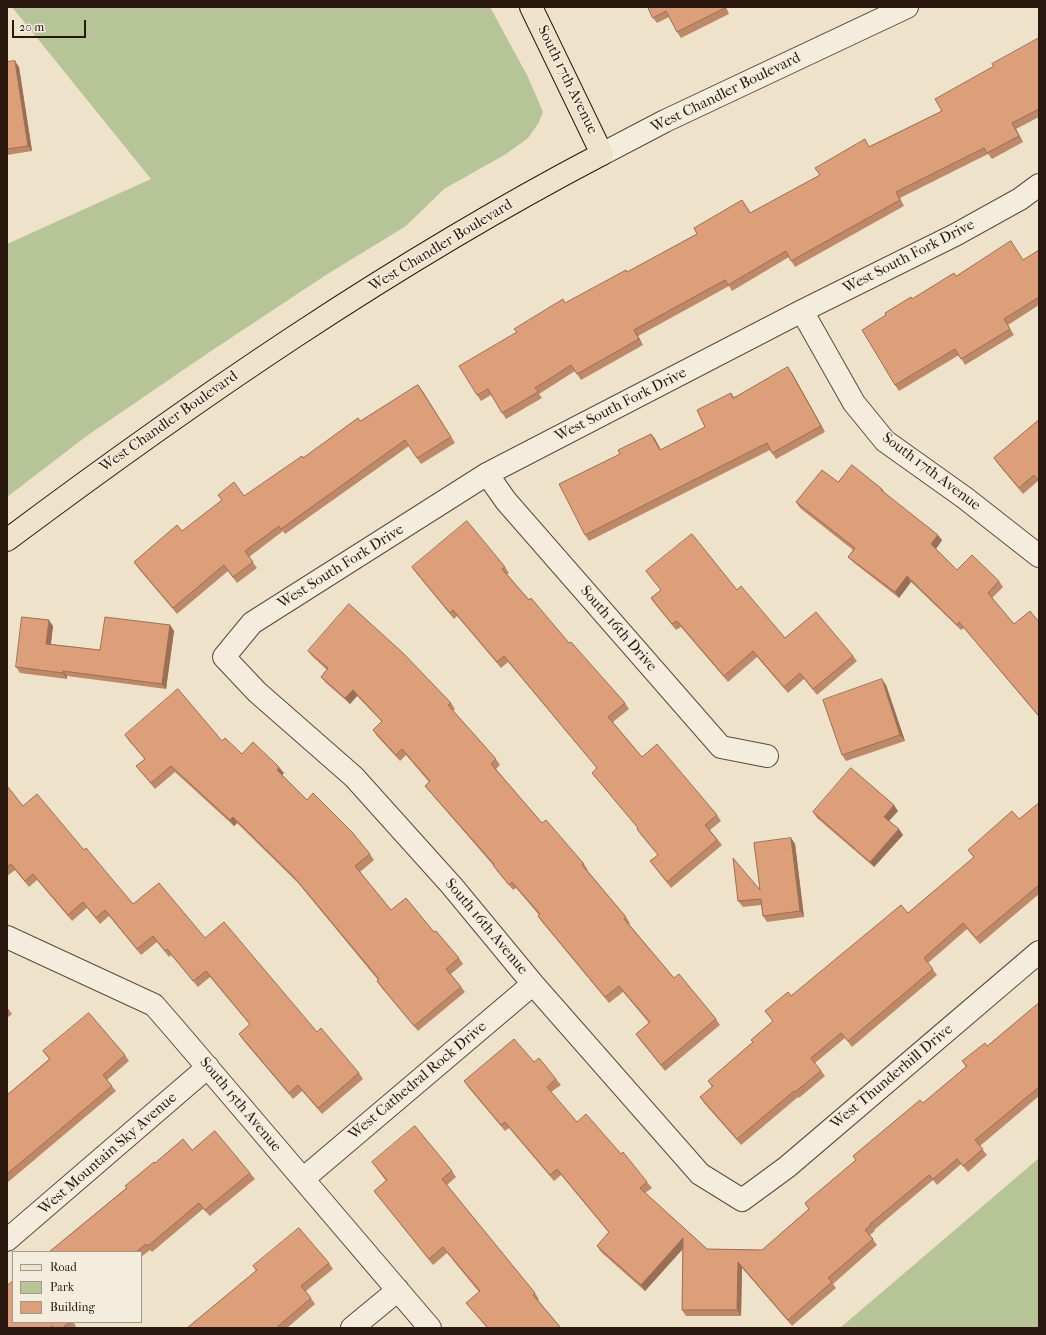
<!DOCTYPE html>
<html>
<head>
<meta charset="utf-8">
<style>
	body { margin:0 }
	#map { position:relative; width:1046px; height:1335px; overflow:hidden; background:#eee3ca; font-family:"IM FELL French Canon",serif }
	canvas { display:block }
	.frame { position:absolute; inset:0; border:8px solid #2a170e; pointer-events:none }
	.legend { position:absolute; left:12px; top:1251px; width:130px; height:72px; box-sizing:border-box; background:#f4eddd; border:1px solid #a3978a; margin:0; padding:5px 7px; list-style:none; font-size:12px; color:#2a170e }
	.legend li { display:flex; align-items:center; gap:8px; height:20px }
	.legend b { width:20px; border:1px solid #a3978a }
	.scale { position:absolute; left:12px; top:20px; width:74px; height:18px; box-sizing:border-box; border:2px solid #2a170e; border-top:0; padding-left:5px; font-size:12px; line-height:14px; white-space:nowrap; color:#2a170e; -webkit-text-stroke:3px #f4eddd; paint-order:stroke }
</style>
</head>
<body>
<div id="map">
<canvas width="1046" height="1335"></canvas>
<div class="frame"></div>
<ul class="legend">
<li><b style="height:5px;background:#eee3ca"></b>Road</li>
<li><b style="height:11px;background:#b6c498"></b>Park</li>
<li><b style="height:11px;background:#dd9f79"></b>Building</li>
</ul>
<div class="scale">20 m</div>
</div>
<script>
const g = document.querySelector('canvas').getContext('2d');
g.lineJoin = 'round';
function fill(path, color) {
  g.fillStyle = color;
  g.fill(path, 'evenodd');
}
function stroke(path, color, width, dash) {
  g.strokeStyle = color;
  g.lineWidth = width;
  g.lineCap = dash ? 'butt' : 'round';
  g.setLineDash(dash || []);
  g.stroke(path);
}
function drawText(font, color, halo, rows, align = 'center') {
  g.font = font + ' "IM FELL French Canon",serif';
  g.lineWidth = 3;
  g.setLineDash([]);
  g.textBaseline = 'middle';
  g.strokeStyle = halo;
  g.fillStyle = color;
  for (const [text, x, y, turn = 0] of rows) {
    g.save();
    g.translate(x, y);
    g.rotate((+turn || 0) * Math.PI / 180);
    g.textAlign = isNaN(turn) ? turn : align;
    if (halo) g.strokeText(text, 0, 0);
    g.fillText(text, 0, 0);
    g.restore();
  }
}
fill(new Path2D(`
	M 12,7 L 490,7 L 528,77 L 543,112 L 538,124 L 528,138 L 506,154 L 444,189 L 406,226 L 326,275 L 211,351 L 88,435 L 7,497 L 7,244 L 151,179 Z
	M 1039,1158 L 1039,1328 L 840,1328 Z`), '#b6c498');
const minor = new Path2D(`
	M 602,154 L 665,121 L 907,7
	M 1039,185 L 1020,199 L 955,235 L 802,311 L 487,474 L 252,623 L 224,657 L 257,692 L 354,777 L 452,886 L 533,984 L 700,1174 L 742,1200 L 787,1167 L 1039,952
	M 802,311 L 854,403 L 885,441 L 965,498 L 1039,556
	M 487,474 L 506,501 L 721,747 L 767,756
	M 7,937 L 154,1005 L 174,1028 L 430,1328
	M 303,1179 L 533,984
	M 7,1240 L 208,1067
	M 352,1328 L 398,1290`);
const major = new Path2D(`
	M 7,540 C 197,398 392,264 602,154 L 531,7`);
stroke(minor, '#5b4a3d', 24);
stroke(major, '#2a170e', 24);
stroke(minor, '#f4eddd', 22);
stroke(major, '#eee3ca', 22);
fill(new Path2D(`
	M 648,7 L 726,7 L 729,14 L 681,38 L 677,32 L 669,17 L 657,23 L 653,18 Z
	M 1039,38 L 1039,117 L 1016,129 L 1023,142 L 992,159 L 988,154 L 900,198 L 904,206 L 795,267 L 789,257 L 732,291 L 729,286 L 638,336 L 643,345 L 581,380 L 575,371 L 539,394 L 542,398 L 506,419 L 491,395 L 481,401 L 477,395 L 566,303 L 628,272 L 697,234 L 742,200 L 751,213 L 820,175 L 870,146 L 942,111 L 994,66 Z
	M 7,62 L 19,67 L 32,151 L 7,155 Z
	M 1039,250 L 1039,305 L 1008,325 L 1014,335 L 965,365 L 959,355 L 899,391 L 895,385 L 886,315 L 913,299 L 956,276 L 1023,260 Z
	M 792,373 L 825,432 L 776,459 L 770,450 L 589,541 L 585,535 L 620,454 L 651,434 L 655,439 L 661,450 L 705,427 L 731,393 L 734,397 Z
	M 418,385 L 455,443 L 421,464 L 409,446 L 285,534 L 283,531 L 249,557 L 257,568 L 237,583 L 228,571 L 177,614 L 138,568 L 134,562 L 182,531 L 244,496 L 360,421 Z
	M 1039,420 L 1039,482 L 1038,481 L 1023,494 L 998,464 L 994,458 Z
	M 838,482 L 886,494 L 942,540 L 936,549 L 957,570 L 999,581 L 1003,587 L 992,598 L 1014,624 L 1039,622 L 1039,717 L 964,628 L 961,630 L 911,582 L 899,598 L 853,562 L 848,557 L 853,550 L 800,508 L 796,502 Z
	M 412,567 L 505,567 L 509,573 L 507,574 L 529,600 L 625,703 L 629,709 L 613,722 L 642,757 L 717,815 L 721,821 L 710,830 L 722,845 L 671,888 L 650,861 L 658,855 L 641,835 L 637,829 L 638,828 L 596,778 L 592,773 L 597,768 L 508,662 L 501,668 L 457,616 L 454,619 L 416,573 Z
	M 646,571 L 737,590 L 785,638 L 853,656 L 857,661 L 817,695 L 804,679 L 788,693 L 757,657 L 728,682 L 681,627 L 676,630 L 655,604 L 651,598 L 661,590 Z
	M 170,625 L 174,631 L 166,689 L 67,676 L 67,679 L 20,673 L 16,667 L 53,626 L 51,644 L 100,650 Z
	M 308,651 L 451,703 L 455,709 L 453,711 L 496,759 L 500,765 L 496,769 L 542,823 L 584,864 L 588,870 L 587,870 L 626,917 L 630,923 L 629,924 L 674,978 L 716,1019 L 720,1025 L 665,1071 L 640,1040 L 636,1034 L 649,1023 L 623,992 L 609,1003 L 542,922 L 538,916 L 539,915 L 516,888 L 513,890 L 497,871 L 493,865 L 429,791 L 425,786 L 429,782 L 406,755 L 400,761 L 377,736 L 373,730 L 382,722 L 357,696 L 350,704 L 325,682 L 321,677 L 327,670 L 312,656 Z
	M 886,685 L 905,741 L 846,761 L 842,755 Z
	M 125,735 L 222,741 L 242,754 L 284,773 L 282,775 L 307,800 L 370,854 L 374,860 L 360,872 L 391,910 L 434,932 L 459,958 L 463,964 L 451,974 L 465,992 L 418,1031 L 381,987 L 377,981 L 378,980 L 298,883 L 237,823 L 234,826 L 175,772 L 155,789 L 141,772 L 136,766 L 145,759 L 129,741 Z
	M 7,786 L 23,806 L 84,850 L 133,904 L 205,938 L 317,1032 L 359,1073 L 363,1079 L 322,1114 L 302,1091 L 293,1099 L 243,1040 L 239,1034 L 250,1025 L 210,977 L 198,987 L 171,955 L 169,957 L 157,942 L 141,955 L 109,916 L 100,924 L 87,908 L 72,921 L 37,880 L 29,887 L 15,870 L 7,876 Z
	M 1039,803 L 1039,894 L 980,944 L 967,929 L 928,963 L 937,975 L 852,1047 L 845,1038 L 815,1063 L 825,1076 L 799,1098 L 798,1097 L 741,1145 L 704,1103 L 700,1097 L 712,1087 L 708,1081 L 753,1042 L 773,1021 L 765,1011 L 791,996 L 908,913 L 974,858 L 968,850 L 1019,819 Z
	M 898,811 L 889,821 L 903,835 L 874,867 L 817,818 L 813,812 Z
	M 791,838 L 795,844 L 804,917 L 767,922 L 763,916 L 761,905 L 743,907 L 738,901 L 760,890 Z
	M 1039,1003 L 1039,1096 L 980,1146 L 987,1155 L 968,1172 L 961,1164 L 937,1185 L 933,1180 L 874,1230 L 875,1231 L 870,1235 L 877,1245 L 833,1284 L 836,1288 L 792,1326 L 742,1268 L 741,1316 L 686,1316 L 682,1310 L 683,1249 L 645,1291 L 601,1252 L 597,1246 L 609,1233 L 561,1175 L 554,1181 L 509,1128 L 505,1131 L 468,1087 L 464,1081 L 534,1062 L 556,1079 L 561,1085 L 551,1092 L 577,1122 L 621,1154 L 647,1182 L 652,1188 L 645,1193 L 707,1249 L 762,1250 L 809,1209 L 805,1203 L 856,1160 L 853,1156 L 923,1103 L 966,1067 L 962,1061 L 987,1046 Z
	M 7,1007 L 12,1014 L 7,1018 Z
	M 43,1051 L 125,1055 L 129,1061 L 107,1080 L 116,1091 L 7,1183 L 7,1095 L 49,1059 Z
	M 192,1150 L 250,1173 L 255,1179 L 210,1216 L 203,1209 L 152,1252 L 150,1250 L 141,1257 L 141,1252 L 49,1252 L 126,1188 L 155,1163 Z
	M 372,1162 L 452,1171 L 456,1177 L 447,1185 L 535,1293 L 539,1299 L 538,1300 L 561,1328 L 487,1328 L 466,1303 L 479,1292 L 447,1253 L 433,1265 L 374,1191 L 386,1181 Z
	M 329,1263 L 333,1269 L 306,1291 L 315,1304 L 287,1328 L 187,1328 L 256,1271 L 253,1266 Z
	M 13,1322 L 73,1322 L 76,1326 L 74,1328 L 7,1328 Z`), '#be8968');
fill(new Path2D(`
	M 15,61 L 19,67 L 32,151 L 28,146 Z
	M 1012,123 L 1016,129 L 1023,142 L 1019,136 Z
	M 634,330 L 638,336 L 643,345 L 639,339 Z
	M 788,367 L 792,373 L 825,432 L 821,426 Z
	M 418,385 L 422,390 L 455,443 L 451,437 Z
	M 651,434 L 655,439 L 664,456 L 660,450 Z
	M 882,489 L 886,494 L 881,490 Z
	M 938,535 L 942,540 L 935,550 L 931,544 Z
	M 907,576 L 911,582 L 899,598 L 895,592 Z
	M 49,620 L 53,626 L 50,650 L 46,644 Z
	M 170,625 L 174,631 L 166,689 L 162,684 Z
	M 63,671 L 67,676 L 67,679 L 63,673 Z
	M 882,679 L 886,685 L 905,741 L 900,735 Z
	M 353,690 L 357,696 L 350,704 L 345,698 Z
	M 279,767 L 284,773 L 281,776 L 277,770 Z
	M 894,805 L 898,811 L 888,822 L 884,817 Z
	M 233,817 L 237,823 L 234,826 L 230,820 Z
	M 899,829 L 903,835 L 874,867 L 870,862 Z
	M 791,838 L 795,844 L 804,917 L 800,911 Z
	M 683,1238 L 687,1244 L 645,1291 L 641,1285 Z
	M 738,1262 L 742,1268 L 741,1316 L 737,1310 Z`), '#9b6f55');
const building = new Path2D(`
	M 648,7 L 725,7 L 725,8 L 677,32 L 666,11 L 653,18 Z
	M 1039,38 L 1039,109 L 1012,123 L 1019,136 L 987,153 L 984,148 L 896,192 L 900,200 L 791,261 L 786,251 L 728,285 L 725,280 L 634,330 L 639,339 L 577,374 L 571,365 L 535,388 L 538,392 L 502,413 L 488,389 L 477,395 L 459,366 L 517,332 L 514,329 L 563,299 L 565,303 L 626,270 L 627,272 L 697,234 L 694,228 L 742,200 L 750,213 L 820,175 L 815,168 L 865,139 L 869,147 L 942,111 L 935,99 L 994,66 L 992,64 Z
	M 15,61 L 28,146 L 7,149 L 7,62 Z
	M 1011,241 L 1023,260 L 1039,250 L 1039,297 L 1004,319 L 1010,329 L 961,359 L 955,349 L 895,385 L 862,330 L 886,315 L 885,313 L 911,297 L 912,299 L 954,273 L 956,276 Z
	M 788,367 L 821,426 L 772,453 L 767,443 L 585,535 L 559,484 L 620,454 L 618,450 L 651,434 L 660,450 L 705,427 L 697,410 L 731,393 L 733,398 Z
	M 418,385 L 451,437 L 417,458 L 405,440 L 281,529 L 279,526 L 245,551 L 253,562 L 233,577 L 224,565 L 173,608 L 134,562 L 177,525 L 182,531 L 222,500 L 218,495 L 234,482 L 244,496 L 302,456 L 303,458 L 358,418 L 360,421 Z
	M 1039,420 L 1039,481 L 1034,475 L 1019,488 L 994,458 Z
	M 852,465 L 882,489 L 881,490 L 938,535 L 931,544 L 957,570 L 972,555 L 999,581 L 988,593 L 1014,624 L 1030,611 L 1039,622 L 1039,716 L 959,622 L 957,625 L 907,576 L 895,592 L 848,557 L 855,548 L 796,502 L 822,470 L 838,482 Z
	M 467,521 L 505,567 L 502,569 L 529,600 L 531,598 L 569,643 L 571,642 L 625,703 L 608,717 L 642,757 L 657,744 L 717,815 L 705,825 L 717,840 L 667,882 L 650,861 L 658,855 L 637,829 L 638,828 L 592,773 L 597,768 L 504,656 L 497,662 L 453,610 L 450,613 L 412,567 Z
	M 692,534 L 737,590 L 741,586 L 785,638 L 816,612 L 853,656 L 813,689 L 800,673 L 784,687 L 753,651 L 724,676 L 677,621 L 672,624 L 651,598 L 661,590 L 646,571 Z
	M 349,604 L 403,653 L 451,703 L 448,705 L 496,759 L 491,764 L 542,823 L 546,820 L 584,864 L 582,865 L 626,917 L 624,919 L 674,978 L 679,974 L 716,1019 L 661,1065 L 636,1034 L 650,1022 L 619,986 L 605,997 L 538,916 L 540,914 L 512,882 L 509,885 L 493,865 L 494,864 L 425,786 L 430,781 L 402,749 L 396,755 L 373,730 L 382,721 L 353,690 L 345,698 L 321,677 L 328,668 L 308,651 Z
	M 22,617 L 49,620 L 46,644 L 100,650 L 105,617 L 170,625 L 162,684 L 63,671 L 63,673 L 16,667 Z
	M 882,679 L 900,735 L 842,755 L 823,700 Z
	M 178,689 L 222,741 L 225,738 L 242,754 L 253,742 L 279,767 L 277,770 L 307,800 L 313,793 L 352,832 L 370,854 L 355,866 L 391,910 L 406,898 L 434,932 L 436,931 L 459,958 L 446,969 L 461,987 L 414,1026 L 377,981 L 379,979 L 294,877 L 233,817 L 230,820 L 171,766 L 151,783 L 136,766 L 145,759 L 125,735 Z
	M 851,768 L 894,805 L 884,817 L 899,829 L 870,862 L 813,812 Z
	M 7,786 L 23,806 L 37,794 L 84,850 L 86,848 L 133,904 L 159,883 L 205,938 L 224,922 L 317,1032 L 321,1028 L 359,1073 L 318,1108 L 298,1085 L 289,1093 L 239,1034 L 250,1024 L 206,971 L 193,981 L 167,949 L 165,951 L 153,936 L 137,949 L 105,910 L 96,918 L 83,902 L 68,915 L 33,874 L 25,881 L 11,864 L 7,867 Z
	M 1039,803 L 1039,885 L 976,938 L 963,923 L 924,958 L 933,969 L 848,1041 L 841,1033 L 811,1058 L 821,1071 L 795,1092 L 794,1091 L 737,1139 L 700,1097 L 713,1086 L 708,1081 L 753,1042 L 751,1040 L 773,1021 L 765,1011 L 788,992 L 791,996 L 901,905 L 908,913 L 974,857 L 968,850 L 1012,811 L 1019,819 Z
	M 791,838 L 800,911 L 763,916 L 761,899 L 738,901 L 733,858 L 760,890 L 754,843 Z
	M 1039,1003 L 1039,1087 L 975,1140 L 983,1149 L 963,1166 L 957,1159 L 933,1179 L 929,1175 L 870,1224 L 871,1225 L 865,1230 L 873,1239 L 828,1278 L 832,1282 L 788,1320 L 738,1262 L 737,1310 L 682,1310 L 683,1238 L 641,1285 L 597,1246 L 609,1232 L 557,1169 L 550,1175 L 505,1122 L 501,1125 L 464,1081 L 514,1039 L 534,1062 L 539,1058 L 556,1079 L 547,1087 L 577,1122 L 586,1114 L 621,1154 L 623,1152 L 647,1182 L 640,1188 L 707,1249 L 762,1250 L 809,1209 L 805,1203 L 856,1160 L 853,1156 L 920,1100 L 923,1103 L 967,1066 L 962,1061 L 985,1043 L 987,1046 Z
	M 89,1013 L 125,1055 L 103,1075 L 112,1086 L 7,1174 L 7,1095 L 50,1059 L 43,1051 Z
	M 415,1126 L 452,1171 L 442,1179 L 535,1293 L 533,1295 L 561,1328 L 495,1328 L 494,1327 L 493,1328 L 488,1328 L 466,1303 L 480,1291 L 443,1247 L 429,1259 L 374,1191 L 387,1180 L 372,1162 Z
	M 215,1131 L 250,1173 L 205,1210 L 199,1203 L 148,1246 L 146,1244 L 136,1252 L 49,1252 L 127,1188 L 125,1186 L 154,1162 L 155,1163 L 183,1139 L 192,1150 Z
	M 299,1228 L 329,1263 L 301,1286 L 311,1298 L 276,1328 L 187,1328 L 257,1270 L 253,1266 Z
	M 13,1281 L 13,1322 L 70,1322 L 62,1328 L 53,1328 L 52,1326 L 49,1328 L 7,1328 L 7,1286 Z`);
fill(building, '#dd9f79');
stroke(building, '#9b6f55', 1);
drawText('15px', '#2a170e', '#f4eddd', [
	["South 17th Avenue",567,80,64],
	["West Chandler Boulevard",726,93,-26],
	["West Chandler Boulevard",441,246,-31],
	["West South Fork Drive",909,257,-27],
	["West South Fork Drive",621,405,-27],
	["West Chandler Boulevard",169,422,-35],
	["South 17th Avenue",931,472,37],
	["West South Fork Drive",341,567,-32],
	["South 16th Drive",618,629,49],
	["South 16th Avenue",486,927,50],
	["West Thunderhill Drive",892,1077,-40],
	["West Cathedral Rock Drive",418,1081,-40],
	["South 15th Avenue",240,1105,50],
	["West Mountain Sky Avenue",108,1154,-41]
]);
</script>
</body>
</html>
